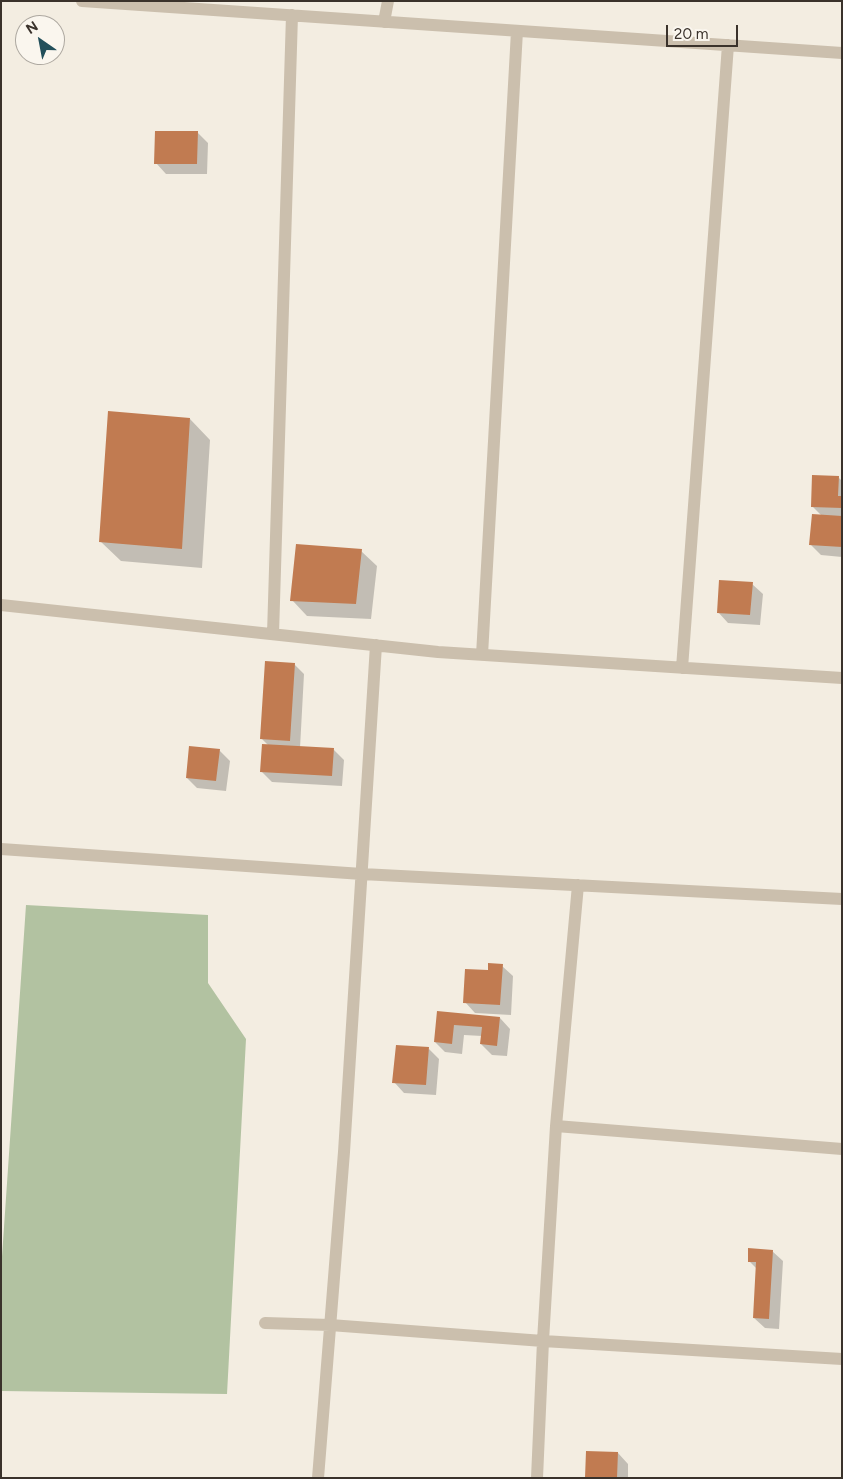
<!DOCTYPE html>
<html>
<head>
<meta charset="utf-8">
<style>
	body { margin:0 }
	#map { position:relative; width:843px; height:1479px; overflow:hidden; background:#f3ede1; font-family:Figtree,sans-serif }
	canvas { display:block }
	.frame { position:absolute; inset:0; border:2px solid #3a322b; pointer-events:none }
	.north { position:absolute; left:15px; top:15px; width:50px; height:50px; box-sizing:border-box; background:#faf6ee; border:1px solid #ada8a0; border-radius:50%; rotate:327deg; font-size:14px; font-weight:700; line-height:20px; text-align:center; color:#3a322b }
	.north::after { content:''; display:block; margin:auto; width:18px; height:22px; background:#224f5a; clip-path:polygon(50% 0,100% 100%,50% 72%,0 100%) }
	.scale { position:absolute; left:666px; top:25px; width:72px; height:22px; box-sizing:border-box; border:2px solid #3a322b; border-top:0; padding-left:6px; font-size:15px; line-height:18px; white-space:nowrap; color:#3a322b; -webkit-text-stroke:4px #faf6ee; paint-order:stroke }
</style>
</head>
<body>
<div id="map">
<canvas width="843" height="1479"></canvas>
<div class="frame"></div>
<div class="north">N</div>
<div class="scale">20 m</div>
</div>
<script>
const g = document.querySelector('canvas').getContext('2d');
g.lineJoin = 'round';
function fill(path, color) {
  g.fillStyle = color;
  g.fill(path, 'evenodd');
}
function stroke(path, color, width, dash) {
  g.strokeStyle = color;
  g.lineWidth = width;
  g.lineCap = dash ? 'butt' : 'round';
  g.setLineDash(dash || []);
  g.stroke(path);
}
fill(new Path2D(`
	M 26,905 L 208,915 L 208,983 L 246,1039 L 227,1394 L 1,1391 L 1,1271 Z`), '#b2c2a1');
fill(new Path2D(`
	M 197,132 L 208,143 L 207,174 L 166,174 L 156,163 Z
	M 190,419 L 210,440 L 202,568 L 121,561 L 100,541 Z
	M 838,477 L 842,481 L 842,557 L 821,555 L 811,545 L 822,516 L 812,506 Z
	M 361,551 L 377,566 L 371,619 L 307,616 L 292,600 Z
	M 752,584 L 763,594 L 760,625 L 728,623 L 718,612 Z
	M 294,664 L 304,674 L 300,748 L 334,750 L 344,760 L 342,786 L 272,782 L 261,771 L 269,746 L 262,739 Z
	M 219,750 L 230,761 L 226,791 L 197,788 L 187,778 Z
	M 502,966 L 513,976 L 511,1015 L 475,1013 L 465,1002 L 489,971 Z
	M 438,1012 L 500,1018 L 510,1029 L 507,1056 L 492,1055 L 481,1044 L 482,1036 L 464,1035 L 462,1054 L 445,1052 L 435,1042 Z
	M 429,1049 L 439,1059 L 436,1095 L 404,1093 L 394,1082 Z
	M 772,1251 L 783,1261 L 779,1329 L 765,1328 L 754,1318 L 757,1269 L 749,1261 Z
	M 618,1453 L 628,1464 L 628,1478 L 586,1478 Z`), '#0003');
fill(new Path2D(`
	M 155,131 L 198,131 L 197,164 L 154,164 Z
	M 108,411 L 190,418 L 182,549 L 99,542 Z
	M 812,475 L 839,476 L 838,496 L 842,496 L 842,508 L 811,507 Z
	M 812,514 L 842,516 L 842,547 L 809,545 Z
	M 296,544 L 362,549 L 356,604 L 290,601 Z
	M 719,580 L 753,582 L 750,615 L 717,613 Z
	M 265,661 L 295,663 L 290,741 L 260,739 Z
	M 262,744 L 334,748 L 332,776 L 260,772 Z
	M 189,746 L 220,749 L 216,781 L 186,778 Z
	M 488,963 L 503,964 L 500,1005 L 463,1003 L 465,969 L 488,970 Z
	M 437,1011 L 500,1017 L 497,1046 L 480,1044 L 482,1027 L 454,1025 L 452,1044 L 434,1042 Z
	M 396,1045 L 429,1047 L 426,1085 L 392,1083 Z
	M 748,1248 L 773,1250 L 769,1319 L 753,1318 L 756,1262 L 748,1262 Z
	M 586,1451 L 618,1452 L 617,1478 L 585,1478 Z`), '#c17b51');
stroke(new Path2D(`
	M 82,1 L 842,53
	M 384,22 L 388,1
	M 1,605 L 438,652 L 842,678
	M 273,634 L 292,15
	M 482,655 L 517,31
	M 682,668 L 728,45
	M 1,849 L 362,874 L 842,899
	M 556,1126 L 842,1149
	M 265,1323 L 330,1325 L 543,1341 L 842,1359
	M 318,1478 L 344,1152 L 376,645
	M 537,1478 L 543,1341 L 556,1126 L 578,885`), '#cbbfad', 12);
</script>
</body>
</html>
